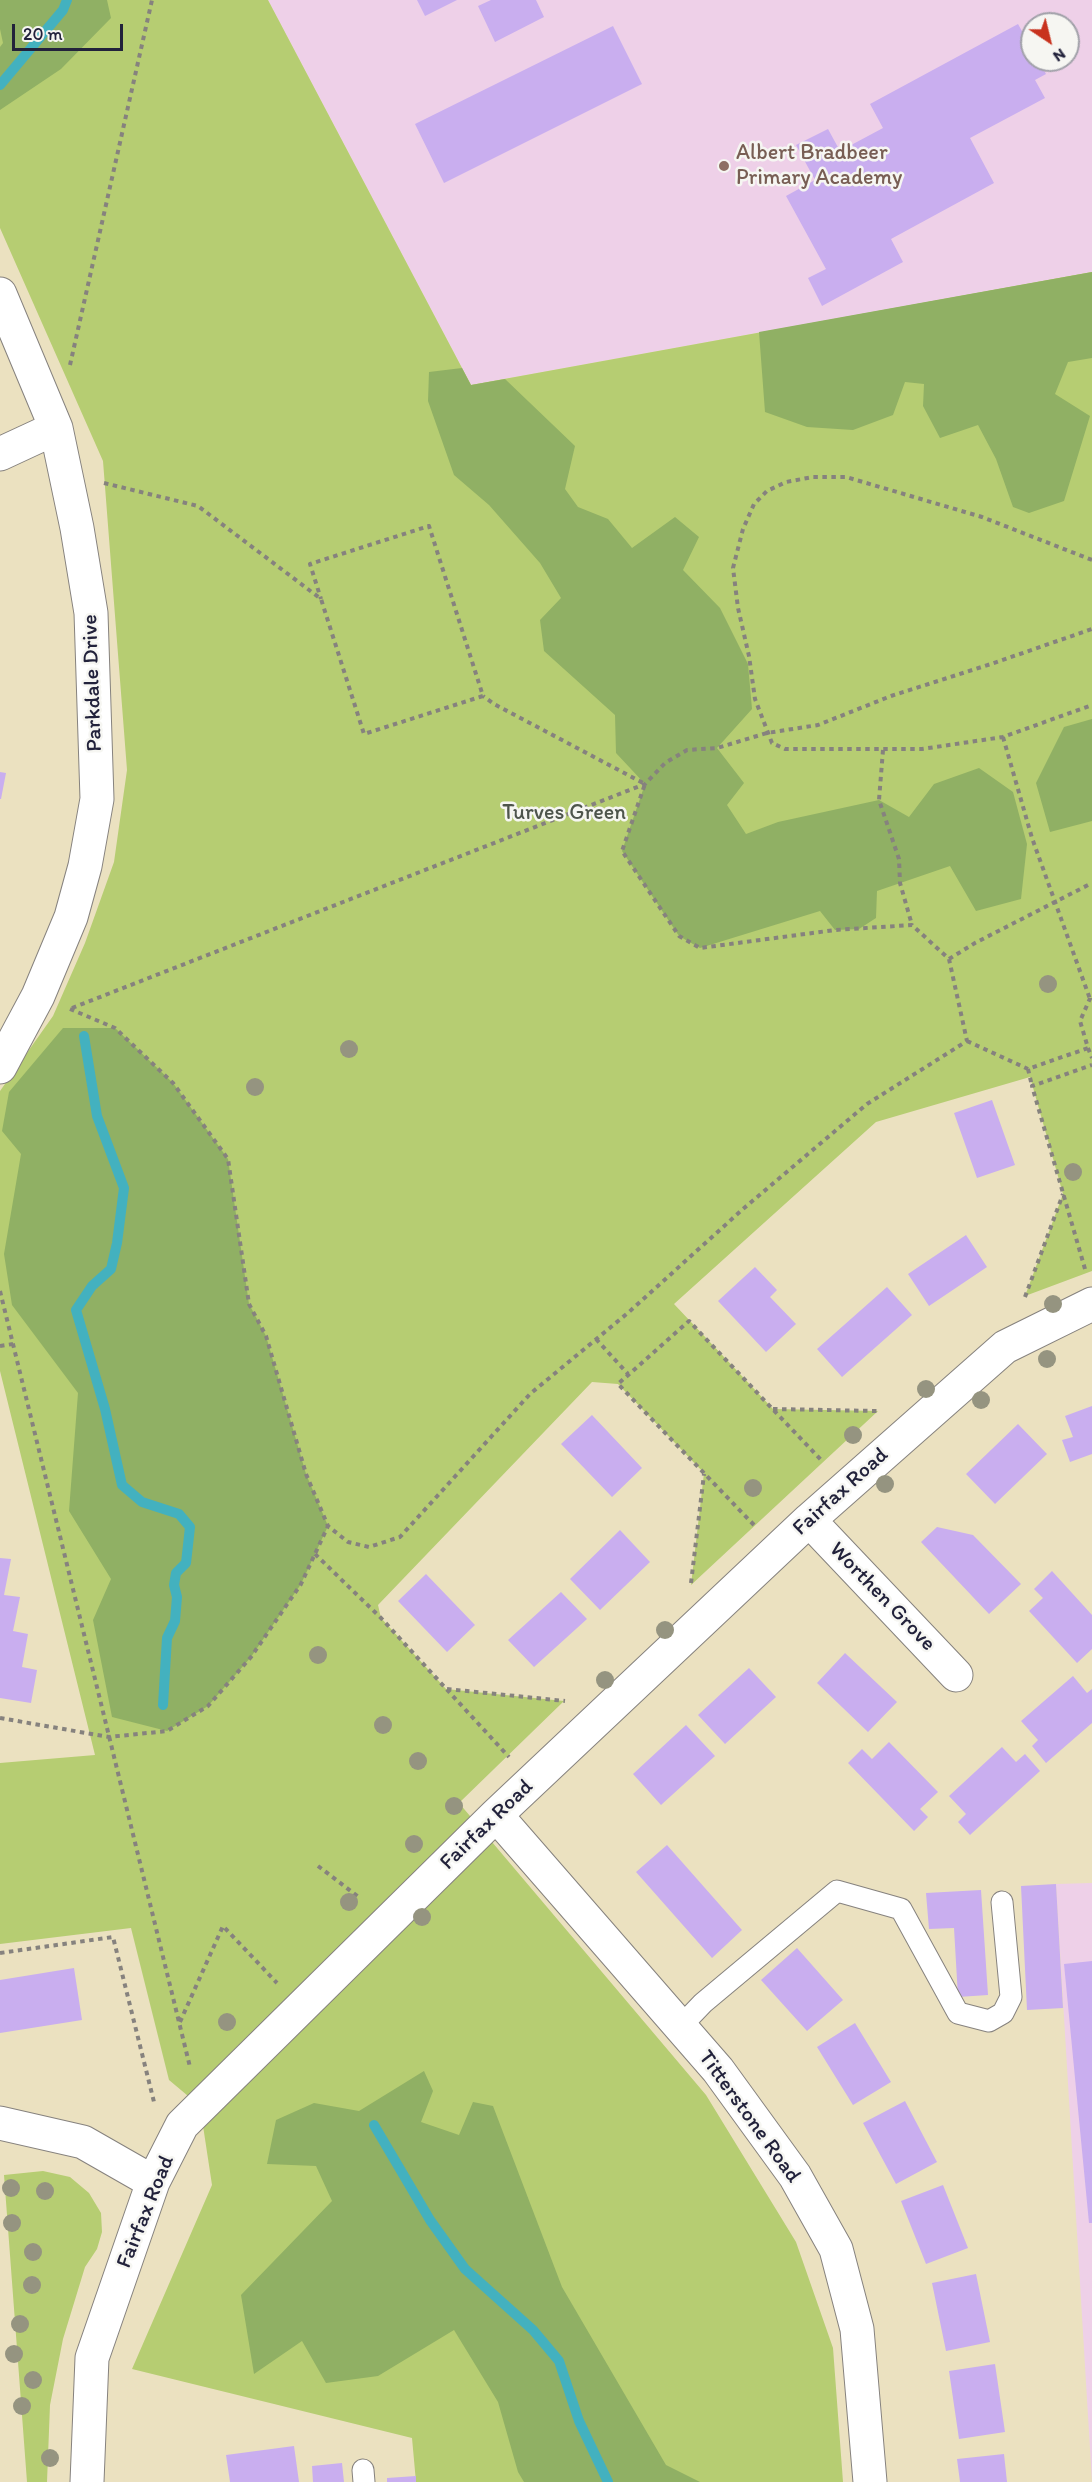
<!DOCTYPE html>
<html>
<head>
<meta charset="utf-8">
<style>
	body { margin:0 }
	#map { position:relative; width:1092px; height:2482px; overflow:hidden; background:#ebe1c0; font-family:Itim,sans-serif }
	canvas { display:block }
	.north { position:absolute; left:1020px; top:12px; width:60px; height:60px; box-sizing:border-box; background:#f6f6f2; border:2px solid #a1a1a9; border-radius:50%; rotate:145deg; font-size:16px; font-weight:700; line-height:24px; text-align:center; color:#22223b }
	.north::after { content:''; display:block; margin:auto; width:21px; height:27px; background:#c8321e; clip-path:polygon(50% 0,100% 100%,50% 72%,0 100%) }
	.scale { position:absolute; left:12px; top:24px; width:111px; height:27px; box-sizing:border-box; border:3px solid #22223b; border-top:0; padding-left:8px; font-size:18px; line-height:21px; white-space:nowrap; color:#22223b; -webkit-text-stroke:4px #f6f6f2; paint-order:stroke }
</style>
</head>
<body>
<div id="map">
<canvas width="1092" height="2482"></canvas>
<div class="north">N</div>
<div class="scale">20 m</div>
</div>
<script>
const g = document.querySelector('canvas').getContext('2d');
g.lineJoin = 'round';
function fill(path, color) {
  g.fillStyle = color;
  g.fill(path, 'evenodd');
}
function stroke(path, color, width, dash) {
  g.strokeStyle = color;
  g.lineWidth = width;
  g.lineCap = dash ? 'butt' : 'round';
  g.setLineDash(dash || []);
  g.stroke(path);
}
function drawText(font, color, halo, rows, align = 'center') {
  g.font = font + ' Itim,sans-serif';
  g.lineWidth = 5;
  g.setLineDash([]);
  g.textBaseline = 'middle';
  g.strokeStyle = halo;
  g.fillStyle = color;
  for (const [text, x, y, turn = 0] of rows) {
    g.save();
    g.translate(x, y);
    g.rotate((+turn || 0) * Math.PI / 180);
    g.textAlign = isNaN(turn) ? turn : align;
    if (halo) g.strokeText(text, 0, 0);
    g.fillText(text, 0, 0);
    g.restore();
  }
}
fill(new Path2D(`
	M 268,0 L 1092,0 L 1092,272 L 471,385 ZM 1032,24 L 1068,24 L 1068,60 L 1032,60 Z
	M 1092,1883 L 1092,2482 L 1056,1884 Z`), '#eed0e8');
fill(new Path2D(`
	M 0,0 L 268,0 L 471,385 L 1092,272 L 1092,1271 L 1025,1296 L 1063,1194 L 1030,1077 L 876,1122 L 674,1304 L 773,1409 L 878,1411 L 691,1585 L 704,1473 L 618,1384 L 592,1382 L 378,1605 L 381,1618 L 446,1689 L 564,1701 L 459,1803 L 706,2095 L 796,2242 L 833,2348 L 843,2482 L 416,2482 L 412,2438 L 132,2369 L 212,2185 L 200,2106 L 169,2080 L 131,1928 L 0,1944 L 0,1763 L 95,1755 L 0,1371 L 0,1091 L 53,1016 L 85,943 L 114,862 L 127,770 L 103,461 L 0,228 Z
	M 43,2171 L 70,2177 L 89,2193 L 101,2213 L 102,2232 L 97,2249 L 85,2267 L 63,2339 L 50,2405 L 47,2482 L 27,2482 L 4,2175 Z`), '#b6cd72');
fill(new Path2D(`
	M 0,0 L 107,0 L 111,18 L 61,69 L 0,110 L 0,47 L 3,43 L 0,29 Z
	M 1092,272 L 1092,358 L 1068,362 L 1055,394 L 1090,416 L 1064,501 L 1029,513 L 1013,507 L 996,459 L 978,425 L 940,438 L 923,406 L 924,384 L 905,382 L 893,415 L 853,430 L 807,427 L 765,412 L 759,332 Z
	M 462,368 L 471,385 L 505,379 L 575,446 L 565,489 L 578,507 L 608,519 L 632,548 L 675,517 L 699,537 L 683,570 L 720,608 L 748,664 L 752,709 L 717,748 L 744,783 L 727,805 L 746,834 L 778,822 L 879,800 L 909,817 L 934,784 L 979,768 L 1013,792 L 1027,844 L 1021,899 L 976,911 L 950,866 L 877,891 L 876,918 L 859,929 L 835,930 L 820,911 L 700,948 L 679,936 L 622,851 L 645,784 L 616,753 L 615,715 L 544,651 L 540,620 L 561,598 L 540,563 L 489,505 L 454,475 L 428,401 L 429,372 Z
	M 1092,719 L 1092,821 L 1050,832 L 1036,783 L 1064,727 Z
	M 63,1028 L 115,1028 L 173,1083 L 228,1159 L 249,1304 L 266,1336 L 306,1474 L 328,1526 L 301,1584 L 251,1657 L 208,1706 L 167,1731 L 112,1717 L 93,1620 L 111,1579 L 69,1511 L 78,1393 L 12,1305 L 4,1254 L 21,1154 L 2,1131 L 9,1092 Z
	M 424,2071 L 433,2091 L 421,2122 L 459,2135 L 473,2102 L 493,2106 L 562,2287 L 666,2465 L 700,2482 L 524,2482 L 518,2472 L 498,2402 L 454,2330 L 378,2376 L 326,2383 L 302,2341 L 254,2374 L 241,2295 L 332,2201 L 316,2166 L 267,2164 L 276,2120 L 314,2103 L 359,2111 Z`), '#90b064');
stroke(new Path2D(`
	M 0,85 L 63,10 L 67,0
	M 84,1036 L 97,1116 L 124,1188 L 117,1243 L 111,1269 L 92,1286 L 76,1310 L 105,1409 L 122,1485 L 142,1502 L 179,1514 L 190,1527 L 186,1563 L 176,1573 L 174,1585 L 177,1597 L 175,1621 L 167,1638 L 163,1705
	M 374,2125 L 430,2220 L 465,2269 L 533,2330 L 559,2361 L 579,2421 L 608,2482`), '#43b1bf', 10);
fill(new Path2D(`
	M 417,0 L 457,0 L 425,16 Z
	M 491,0 L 536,0 L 544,17 L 495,42 L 478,6 Z
	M 1018,24 L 1032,49 L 1032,60 L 1038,60 L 1046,74 L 1035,80 L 1045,98 L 970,138 L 994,183 L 891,239 L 903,262 L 822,306 L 808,278 L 826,269 L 786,196 L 815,180 L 796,145 L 828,129 L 840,151 L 883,128 L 870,104 Z
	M 613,26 L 642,84 L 444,183 L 415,124 Z
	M 0,772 L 6,773 L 1,799 L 0,799 Z
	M 992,1100 L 1015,1165 L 977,1178 L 954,1113 Z
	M 966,1235 L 987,1267 L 929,1306 L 908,1274 Z
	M 755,1267 L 777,1290 L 770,1297 L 796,1324 L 766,1352 L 718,1301 Z
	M 887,1287 L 912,1315 L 842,1377 L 817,1349 Z
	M 1092,1406 L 1092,1454 L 1070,1462 L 1062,1440 L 1073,1437 L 1065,1416 Z
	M 592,1415 L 642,1468 L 612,1497 L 561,1444 Z
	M 1018,1424 L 1047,1454 L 995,1504 L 966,1474 Z
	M 937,1527 L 973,1535 L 1021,1584 L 989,1614 L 921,1542 Z
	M 620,1530 L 650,1562 L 600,1610 L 570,1579 Z
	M 0,1558 L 11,1559 L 4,1595 L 20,1597 L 13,1631 L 28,1634 L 22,1667 L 37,1670 L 31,1703 L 0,1698 Z
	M 1052,1571 L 1092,1615 L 1092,1649 L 1077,1663 L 1029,1611 L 1043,1598 L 1034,1589 Z
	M 426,1574 L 475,1625 L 447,1652 L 398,1601 Z
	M 561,1592 L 587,1619 L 534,1667 L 508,1640 Z
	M 845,1653 L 897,1702 L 868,1732 L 817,1683 Z
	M 749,1668 L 776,1697 L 725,1744 L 698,1715 Z
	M 1073,1676 L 1087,1693 L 1092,1689 L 1092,1723 L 1046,1763 L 1032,1746 L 1038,1740 L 1021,1721 Z
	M 686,1725 L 715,1756 L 661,1805 L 633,1774 Z
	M 889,1742 L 938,1792 L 920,1809 L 928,1817 L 914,1831 L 848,1763 L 862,1749 L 872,1759 Z
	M 1002,1747 L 1016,1762 L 1025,1754 L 1040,1771 L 970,1835 L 958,1822 L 966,1814 L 949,1796 Z
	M 667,1845 L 742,1930 L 712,1958 L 636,1872 Z
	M 1056,1884 L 1063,2008 L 1027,2010 L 1021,1886 Z
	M 981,1890 L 988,1995 L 958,1997 L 954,1928 L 929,1929 L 926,1893 Z
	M 797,1948 L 843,2000 L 807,2031 L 761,1980 Z
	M 1092,1961 L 1092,2223 L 1089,2223 L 1064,1964 Z
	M 74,1968 L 82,2020 L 0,2033 L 0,1980 Z
	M 855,2023 L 891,2082 L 853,2105 L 817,2047 Z
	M 905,2101 L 937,2162 L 896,2184 L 863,2123 Z
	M 943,2185 L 968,2248 L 926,2264 L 901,2201 Z
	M 976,2274 L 990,2342 L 946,2351 L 932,2283 Z
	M 995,2364 L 1005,2432 L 959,2439 L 949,2371 Z
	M 294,2446 L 299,2482 L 230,2482 L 226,2455 Z
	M 1004,2454 L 1007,2482 L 960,2482 L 957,2459 Z
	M 342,2463 L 344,2482 L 313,2482 L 312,2466 Z
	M 416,2476 L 416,2482 L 387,2482 L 387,2478 Z`), '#c9aeef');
const service = new Path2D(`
	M 680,2027 L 703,2003 L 837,1891 L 901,1909 L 958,2013 L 989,2021 L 1003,2013 L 1011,1997 L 1002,1902
	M 363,2470 L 364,2482`);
const minor = new Path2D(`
	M 0,294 L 56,428 L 77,528 L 91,613 L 97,799 L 85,866 L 71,917 L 38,996 L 0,1067
	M 0,454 L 56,428
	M 809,1520 L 956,1675
	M 496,1815 L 718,2070 L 795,2176 L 836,2249 L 857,2329 L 870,2482
	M 0,2123 L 83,2142 L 153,2182
	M 87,2482 L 92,2358 L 153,2182 L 182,2125 L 496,1815 L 809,1520 L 1005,1347 L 1092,1304`);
stroke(service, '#86827e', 23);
stroke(minor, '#86827e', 35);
stroke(new Path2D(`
	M 70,365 L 152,0
	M 104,483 L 198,506 L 321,599 L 364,734 L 483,696 L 429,526 L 310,564 L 321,599
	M 1092,560 L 982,517 L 846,477 L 813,477 L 786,482 L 767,491 L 754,504 L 743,529 L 733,568 L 738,608 L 749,656 L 755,699 L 772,743 L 785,749 L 922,749 L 1003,737 L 1092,705
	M 1003,737 L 1032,838 L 1090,999
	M 883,750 L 879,800 L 899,859 L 900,883 L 912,925
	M 949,959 L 975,943 L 1092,883
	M 72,1008 L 645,784 L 665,763 L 687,750 L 717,748 L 767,733 L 818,725 L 891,696 L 991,664 L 1092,629
	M 70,1009 L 115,1028 L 173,1083 L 228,1159 L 249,1304 L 266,1336 L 306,1474 L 328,1526 L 348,1542 L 369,1547 L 400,1537 L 530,1394 L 629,1312 L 743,1209 L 867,1104 L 967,1041 L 949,959 L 912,925 L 835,930 L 700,948 L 679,936 L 622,851 L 645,784 L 494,704 L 483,696
	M 967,1041 L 1028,1069 L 1088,1048 L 1080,1021 L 1092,994
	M 1088,1048 L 1092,1058
	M 1028,1069 L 1032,1086
	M 1085,1269 L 1032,1086 L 1092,1065
	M 0,1291 L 190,2067
	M 1025,1297 L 1063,1194
	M 596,1339 L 628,1374
	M 0,1346 L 13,1344
	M 773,1409 L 877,1411
	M 754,1525 L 618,1384 L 689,1321 L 822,1461
	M 315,1554 L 381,1618 L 509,1757
	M 691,1583 L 704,1474
	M 447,1689 L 565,1701
	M 0,1718 L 109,1737 L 167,1731 L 208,1706 L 251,1657 L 301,1584 L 328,1526
	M 318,1866 L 360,1898
	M 0,1953 L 113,1937 L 154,2102
	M 180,2022 L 223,1926 L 277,1983`), '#86827e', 4, [4.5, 4.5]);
stroke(service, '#fff', 21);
stroke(minor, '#fff', 33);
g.fillStyle = '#959480';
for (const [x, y] of [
	[1048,984],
	[349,1049],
	[255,1087],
	[1073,1172],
	[1053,1304],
	[1047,1359],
	[926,1389],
	[981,1400],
	[853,1435],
	[885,1484],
	[753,1488],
	[665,1630],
	[318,1655],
	[605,1680],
	[383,1725],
	[418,1761],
	[454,1806],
	[414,1844],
	[349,1902],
	[422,1917],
	[227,2022],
	[11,2188],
	[45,2191],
	[12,2223],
	[33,2252],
	[32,2285],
	[20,2324],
	[14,2354],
	[33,2380],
	[22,2406],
	[50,2458]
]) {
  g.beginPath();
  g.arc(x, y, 9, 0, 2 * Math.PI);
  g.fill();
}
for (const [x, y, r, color] of [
	[724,166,6,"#8d6e63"]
]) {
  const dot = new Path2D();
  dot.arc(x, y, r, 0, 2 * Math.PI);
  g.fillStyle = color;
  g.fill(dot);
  stroke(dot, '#f6f6f2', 2);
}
drawText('22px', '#785e54', '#f6f6f2', [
	["Albert Bradbeer",736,153],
	["Primary Academy",736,178]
], 'left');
drawText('22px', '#22223b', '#f6f6f2', [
	["Parkdale Drive",93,683,-92],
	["Fairfax Road",841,1492,-42],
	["Worthen Grove",882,1597,46],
	["Fairfax Road",487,1825,-44],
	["Titterstone Road",749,2117,54],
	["Fairfax Road",146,2212,-68]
]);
drawText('22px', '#4e554c', '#f6f6f2', [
	["Turves Green",564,813]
]);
</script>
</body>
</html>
